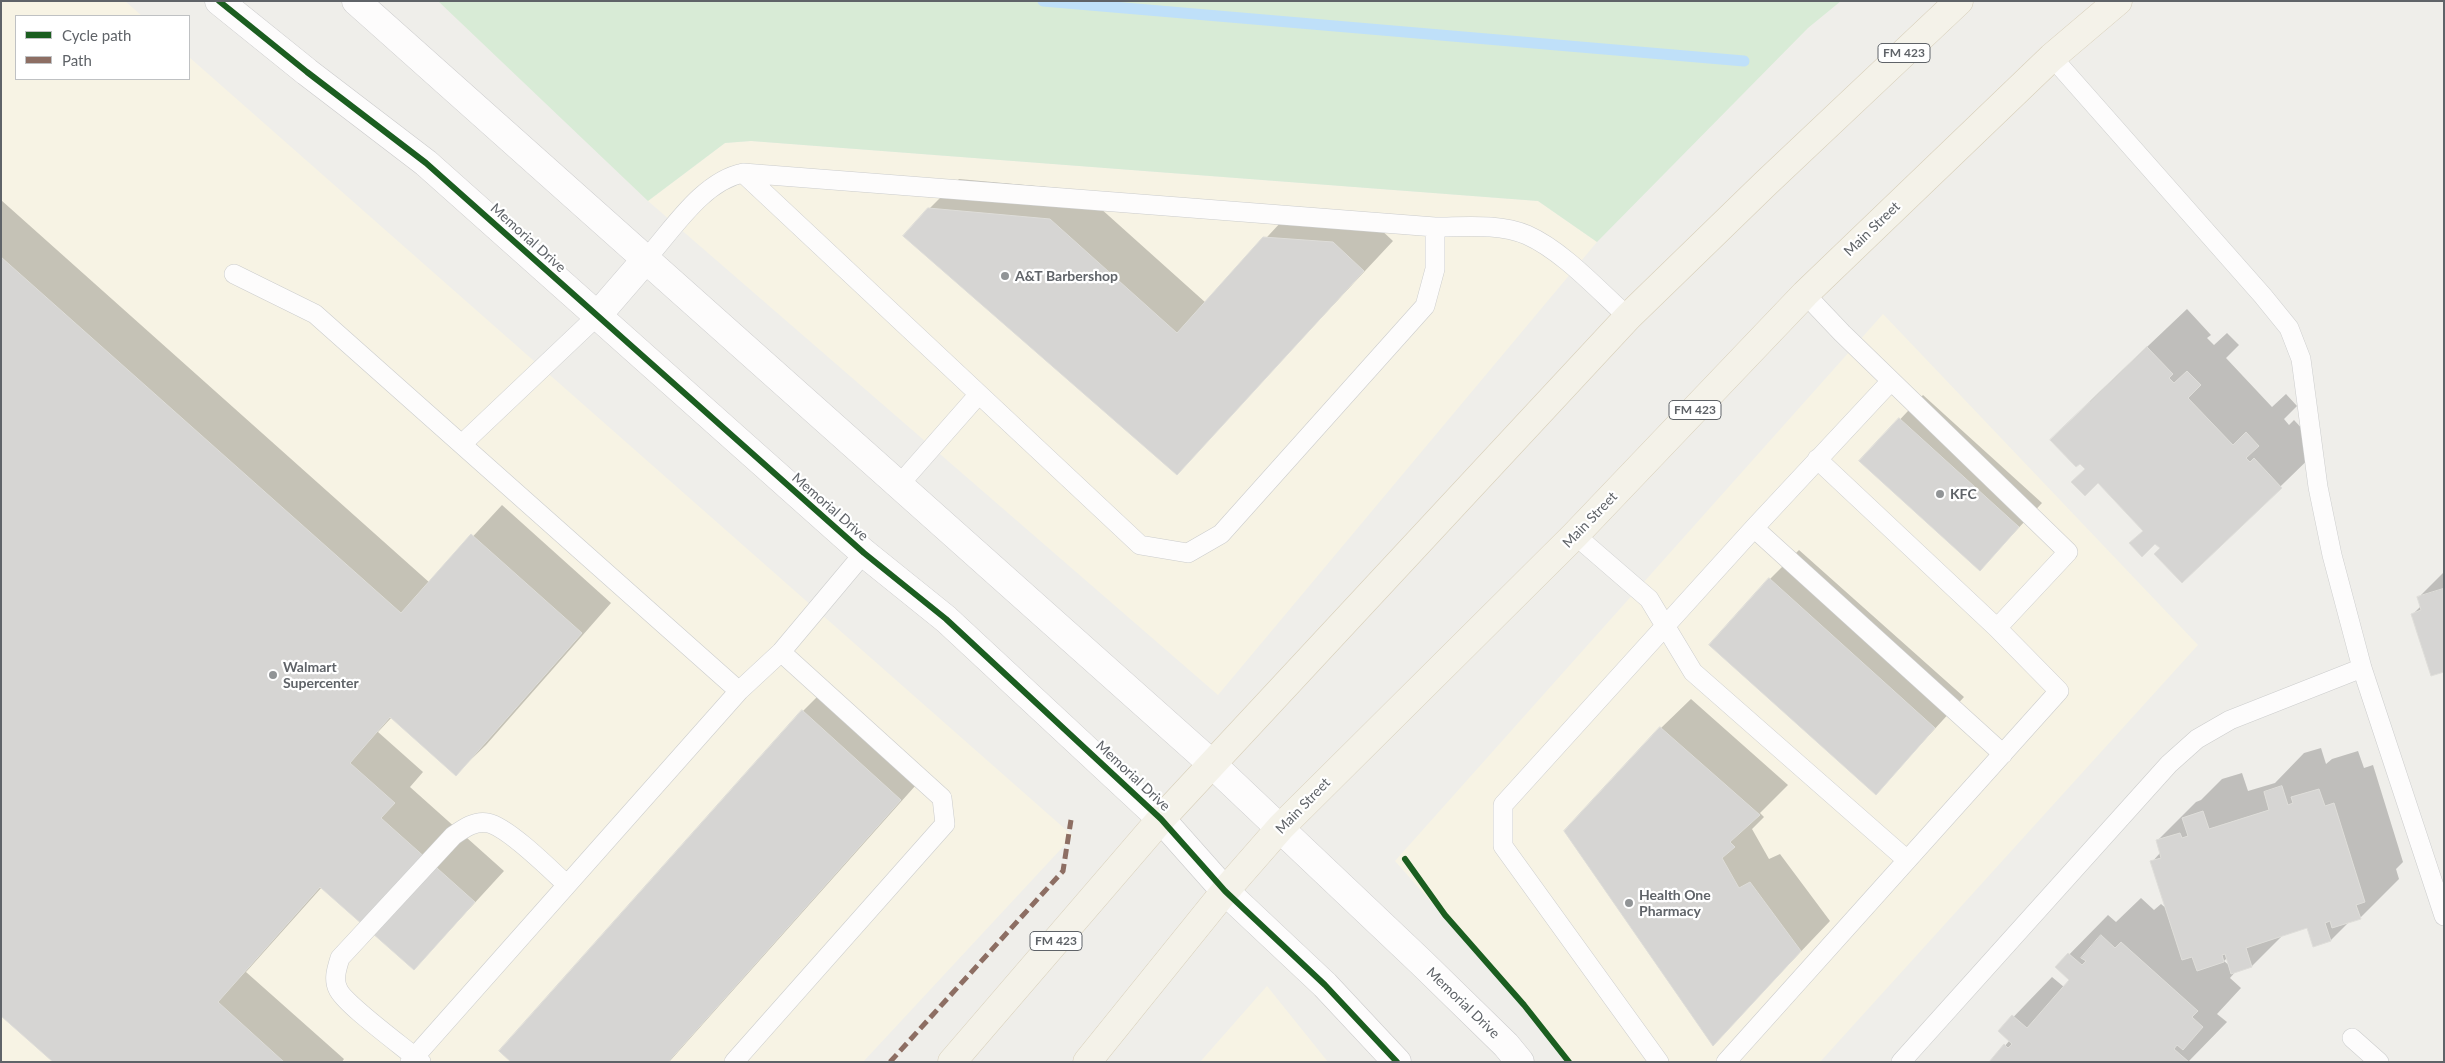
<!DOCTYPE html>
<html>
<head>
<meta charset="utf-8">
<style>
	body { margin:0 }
	#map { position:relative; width:2445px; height:1063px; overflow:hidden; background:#efeeea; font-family:Lato,sans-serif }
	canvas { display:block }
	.frame { position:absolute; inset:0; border:2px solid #5f6368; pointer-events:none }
	.legend { position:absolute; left:15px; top:15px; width:175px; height:65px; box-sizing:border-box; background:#fff; border:1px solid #bfc1c3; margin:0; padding:6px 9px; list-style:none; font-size:15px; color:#5f6368 }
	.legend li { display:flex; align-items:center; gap:10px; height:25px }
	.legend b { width:25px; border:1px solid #bfc1c3 }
</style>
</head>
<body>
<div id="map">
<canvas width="2445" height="1063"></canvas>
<div class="frame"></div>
<ul class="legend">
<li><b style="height:6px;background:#1b5e20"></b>Cycle path</li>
<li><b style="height:6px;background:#8d6e63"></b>Path</li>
</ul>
</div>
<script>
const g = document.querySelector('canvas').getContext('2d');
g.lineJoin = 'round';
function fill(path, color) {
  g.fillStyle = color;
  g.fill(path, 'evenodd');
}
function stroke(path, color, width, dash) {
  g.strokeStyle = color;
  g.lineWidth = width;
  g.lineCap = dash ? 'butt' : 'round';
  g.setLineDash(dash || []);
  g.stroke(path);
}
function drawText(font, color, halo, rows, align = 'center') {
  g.font = font + ' Lato,sans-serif';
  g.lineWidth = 4.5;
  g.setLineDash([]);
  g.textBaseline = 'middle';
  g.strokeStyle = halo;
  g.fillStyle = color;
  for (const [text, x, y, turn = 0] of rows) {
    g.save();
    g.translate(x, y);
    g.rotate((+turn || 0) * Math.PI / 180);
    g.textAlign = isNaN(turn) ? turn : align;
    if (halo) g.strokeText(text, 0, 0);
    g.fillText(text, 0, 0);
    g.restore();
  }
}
fill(new Path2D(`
	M 1,1 L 125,1 L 142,16 L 16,16 L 16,79 L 189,79 L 189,57 L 1073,836 L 863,1062 L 1,1062 Z
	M 751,141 L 1538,201 L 1597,242 L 1218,695 L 648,201 L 725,143 Z
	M 1883,314 L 2198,645 L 1820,1062 L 1573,1062 L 1395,861 Z
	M 1267,986 L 1328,1062 L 1200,1062 Z`), '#f7f3e4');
fill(new Path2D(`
	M 438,1 L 1841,1 L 1808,28 L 1597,242 L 1538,201 L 751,141 L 725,143 L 648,201 Z`), '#d8ebd6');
fill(new Path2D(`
	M 959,179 L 1080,190 L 1206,303 L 1294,208 L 1363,213 L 1393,241 L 1176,473 L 929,209 Z
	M 1,200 L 430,583 L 502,505 L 611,603 L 486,745 L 456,774 L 392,717 L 378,732 L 423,772 L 410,787 L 504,871 L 414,969 L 322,887 L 246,972 L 344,1059 L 342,1062 L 55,1062 L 1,1014 Z
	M 2187,309 L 2211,335 L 2207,338 L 2214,345 L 2227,333 L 2239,345 L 2226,358 L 2272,407 L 2286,394 L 2297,406 L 2284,419 L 2289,425 L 2294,420 L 2320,448 L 2182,582 L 2161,548 L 2086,469 L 2090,401 Z
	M 1923,395 L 2042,503 L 1980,569 L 1861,461 Z
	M 1799,550 L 1964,697 L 1876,793 L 1770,579 Z
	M 2444,572 L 2444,671 L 2413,614 L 2421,606 L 2418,598 Z
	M 826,688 L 924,776 L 669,1062 L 513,1062 L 803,711 Z
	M 1691,699 L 1788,785 L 1760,813 L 1764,817 L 1752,829 L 1769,859 L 1780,854 L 1830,921 L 1713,1044 L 1661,728 Z
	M 2321,748 L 2326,764 L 2332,759 L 2358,751 L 2364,768 L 2373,765 L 2403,862 L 2396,869 L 2399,879 L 2360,918 L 2349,922 L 2331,940 L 2313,945 L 2308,927 L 2283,935 L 2252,966 L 2236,971 L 2230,978 L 2241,988 L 2217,1014 L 2227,1022 L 2188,1062 L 1991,1062 L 2010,1040 L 2000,1031 L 2052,977 L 2064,987 L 2071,980 L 2057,967 L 2108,915 L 2116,922 L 2141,898 L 2154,910 L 2161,904 L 2167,909 L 2152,862 L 2160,853 L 2157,841 L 2196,802 L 2201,800 L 2222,779 L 2242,773 L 2248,791 L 2275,783 L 2304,753 ZM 2228,957 L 2230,966 L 2224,961 Z`), '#0003');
stroke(new Path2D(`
	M 1043,1 L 1744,61`), '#bfe0f9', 11);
const building = new Path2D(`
	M 928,208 L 1050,219 L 1177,333 L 1263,237 L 1333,242 L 1364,271 L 1177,475 L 903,236 Z
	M 1,257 L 401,613 L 471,534 L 582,633 L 456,776 L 390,717 L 350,763 L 395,803 L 381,818 L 475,902 L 414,970 L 320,887 L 218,1002 L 284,1062 L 53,1062 L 1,1016 Z
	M 2147,347 L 2173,374 L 2169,378 L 2174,383 L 2187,371 L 2201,385 L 2188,398 L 2233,445 L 2246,432 L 2259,446 L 2246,458 L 2250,462 L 2254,458 L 2282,488 L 2182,583 L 2154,554 L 2160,548 L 2155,544 L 2142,557 L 2129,543 L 2143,531 L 2098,483 L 2085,496 L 2071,482 L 2085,469 L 2080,464 L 2076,467 L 2050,440 Z
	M 1899,418 L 2019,527 L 1980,571 L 1859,461 Z
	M 1769,578 L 1935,728 L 1876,795 L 1709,645 Z
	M 2443,589 L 2444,672 L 2431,676 L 2411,614 L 2421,610 L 2417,597 Z
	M 802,710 L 901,800 L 668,1062 L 511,1062 L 499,1051 Z
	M 1660,727 L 1760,815 L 1730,842 L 1735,847 L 1722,858 L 1739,888 L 1750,882 L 1801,951 L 1713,1046 L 1564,831 Z
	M 2282,786 L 2288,805 L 2293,803 L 2291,797 L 2319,789 L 2325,806 L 2334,803 L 2365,902 L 2356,905 L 2361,919 L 2332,928 L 2330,921 L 2325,923 L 2331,941 L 2313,947 L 2307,928 L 2246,948 L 2252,967 L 2231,974 L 2225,954 L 2222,955 L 2224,962 L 2197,971 L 2192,957 L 2182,960 L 2150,861 L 2161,858 L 2156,840 L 2180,833 L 2182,838 L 2188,836 L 2182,818 L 2203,811 L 2209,829 L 2269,810 L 2264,792 Z
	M 2101,935 L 2115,948 L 2121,942 L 2198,1011 L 2192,1017 L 2203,1027 L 2183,1050 L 2177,1045 L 2174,1049 L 2189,1062 L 1989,1062 L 2004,1044 L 2008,1048 L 2012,1044 L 1998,1031 L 2012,1015 L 2027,1028 L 2069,980 L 2055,967 L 2068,953 L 2082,965 L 2086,961 L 2081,958 Z`);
fill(building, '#d6d5d3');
stroke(building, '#deddd9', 1);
const lane = new Path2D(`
	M 2052,57 L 2263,296 L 2289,328 L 2301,359 L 2318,487 L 2332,555 L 2362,668 L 2444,916
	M 743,173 L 1140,545 L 1188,553 L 1221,534 L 1425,306 L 1435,269 L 1435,227
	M 647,258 C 673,229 703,181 743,173 L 1435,227 C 1464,227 1499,223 1527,235 C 1563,251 1598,290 1628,317
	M 234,274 L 315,314 L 739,691
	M 462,444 L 596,317
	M 1817,459 L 1997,628
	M 899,485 L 979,394
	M 1754,528 L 2003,754
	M 1575,535 L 1649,599 L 1693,672 L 1907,860
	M 2352,1038 L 2379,1062
	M 410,1062 L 739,691 L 781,652 L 864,553
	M 421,1062 C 405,1048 344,1004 338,989 C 333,979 337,968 340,958 L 453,836 C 463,829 475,820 488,823 C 508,827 551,870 567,885
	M 734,1062 L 945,824 L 942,798 L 781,652
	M 1659,1062 L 1503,846 L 1503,805 L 1754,528 L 1891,381
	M 1726,1062 L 2059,691 L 1997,628 L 2068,552 L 1842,333 L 1805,294
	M 1901,1062 L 2169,764 L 2197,739 L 2230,720 L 2362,668`);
const secondary = new Path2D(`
	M 219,1 L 307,72 L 426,163 L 864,553 L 946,619 L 1161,819 L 1225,891 L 1325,985 L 1397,1062
	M 356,1 L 1212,764 L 1422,963 L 1506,1045 L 1520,1062
	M 596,317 L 647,258`);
const primary = new Path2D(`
	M 952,1062 L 1161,819 L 1628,317 L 1765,184 L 1959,1
	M 1087,1062 L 1225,891 L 1281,827 L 1575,535 L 1805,294 L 2052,57 L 2118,1`);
stroke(lane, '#cbcccc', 20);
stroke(secondary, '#cacacb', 29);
stroke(primary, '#d7ceb8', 29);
stroke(lane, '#fdfcfc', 19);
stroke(secondary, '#fdfcfc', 28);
stroke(primary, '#f4f2e9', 28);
stroke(new Path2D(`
	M 890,1062 L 1063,871 L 1071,820`), '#8d6e63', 5, [10, 5]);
stroke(new Path2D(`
	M 219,1 L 307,72 L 426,163 L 864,553 L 946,619 L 1161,819 L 1225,891 L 1325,985 L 1397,1062
	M 1405,859 L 1445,915 L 1524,1005 L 1569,1062`), '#1b5e20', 6);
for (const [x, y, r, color] of [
	[1005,276,5,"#919496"],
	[1940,494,5,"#919496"],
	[273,675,5,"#919496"],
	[1629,903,5,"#919496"]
]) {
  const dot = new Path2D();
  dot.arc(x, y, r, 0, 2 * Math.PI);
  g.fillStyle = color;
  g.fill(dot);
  stroke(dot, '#fff', 2);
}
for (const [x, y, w] of [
	[1904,53,52],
	[1695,410,52],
	[1056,941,52]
]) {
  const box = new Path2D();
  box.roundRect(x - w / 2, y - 9.5, w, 19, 4);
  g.fillStyle = '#fff';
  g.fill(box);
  stroke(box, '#5f6368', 1);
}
drawText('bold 12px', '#5f6368', null, [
	["FM 423",1904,53],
	["FM 423",1695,410],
	["FM 423",1056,941]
]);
drawText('14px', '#5f6368', '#fff', [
	["Main Street",1872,229,-44],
	["Memorial Drive",528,238,42],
	["Memorial Drive",830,507,41],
	["Main Street",1590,520,-46],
	["Memorial Drive",1133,776,43],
	["Main Street",1303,806,-46],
	["Memorial Drive",1463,1003,44]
]);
drawText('bold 14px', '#5f6368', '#fff', [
	["A&T Barbershop",1015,276],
	["KFC",1950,494],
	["Walmart",283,667],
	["Supercenter",283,683],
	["Health One",1639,895],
	["Pharmacy",1639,911]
], 'left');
</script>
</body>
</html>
